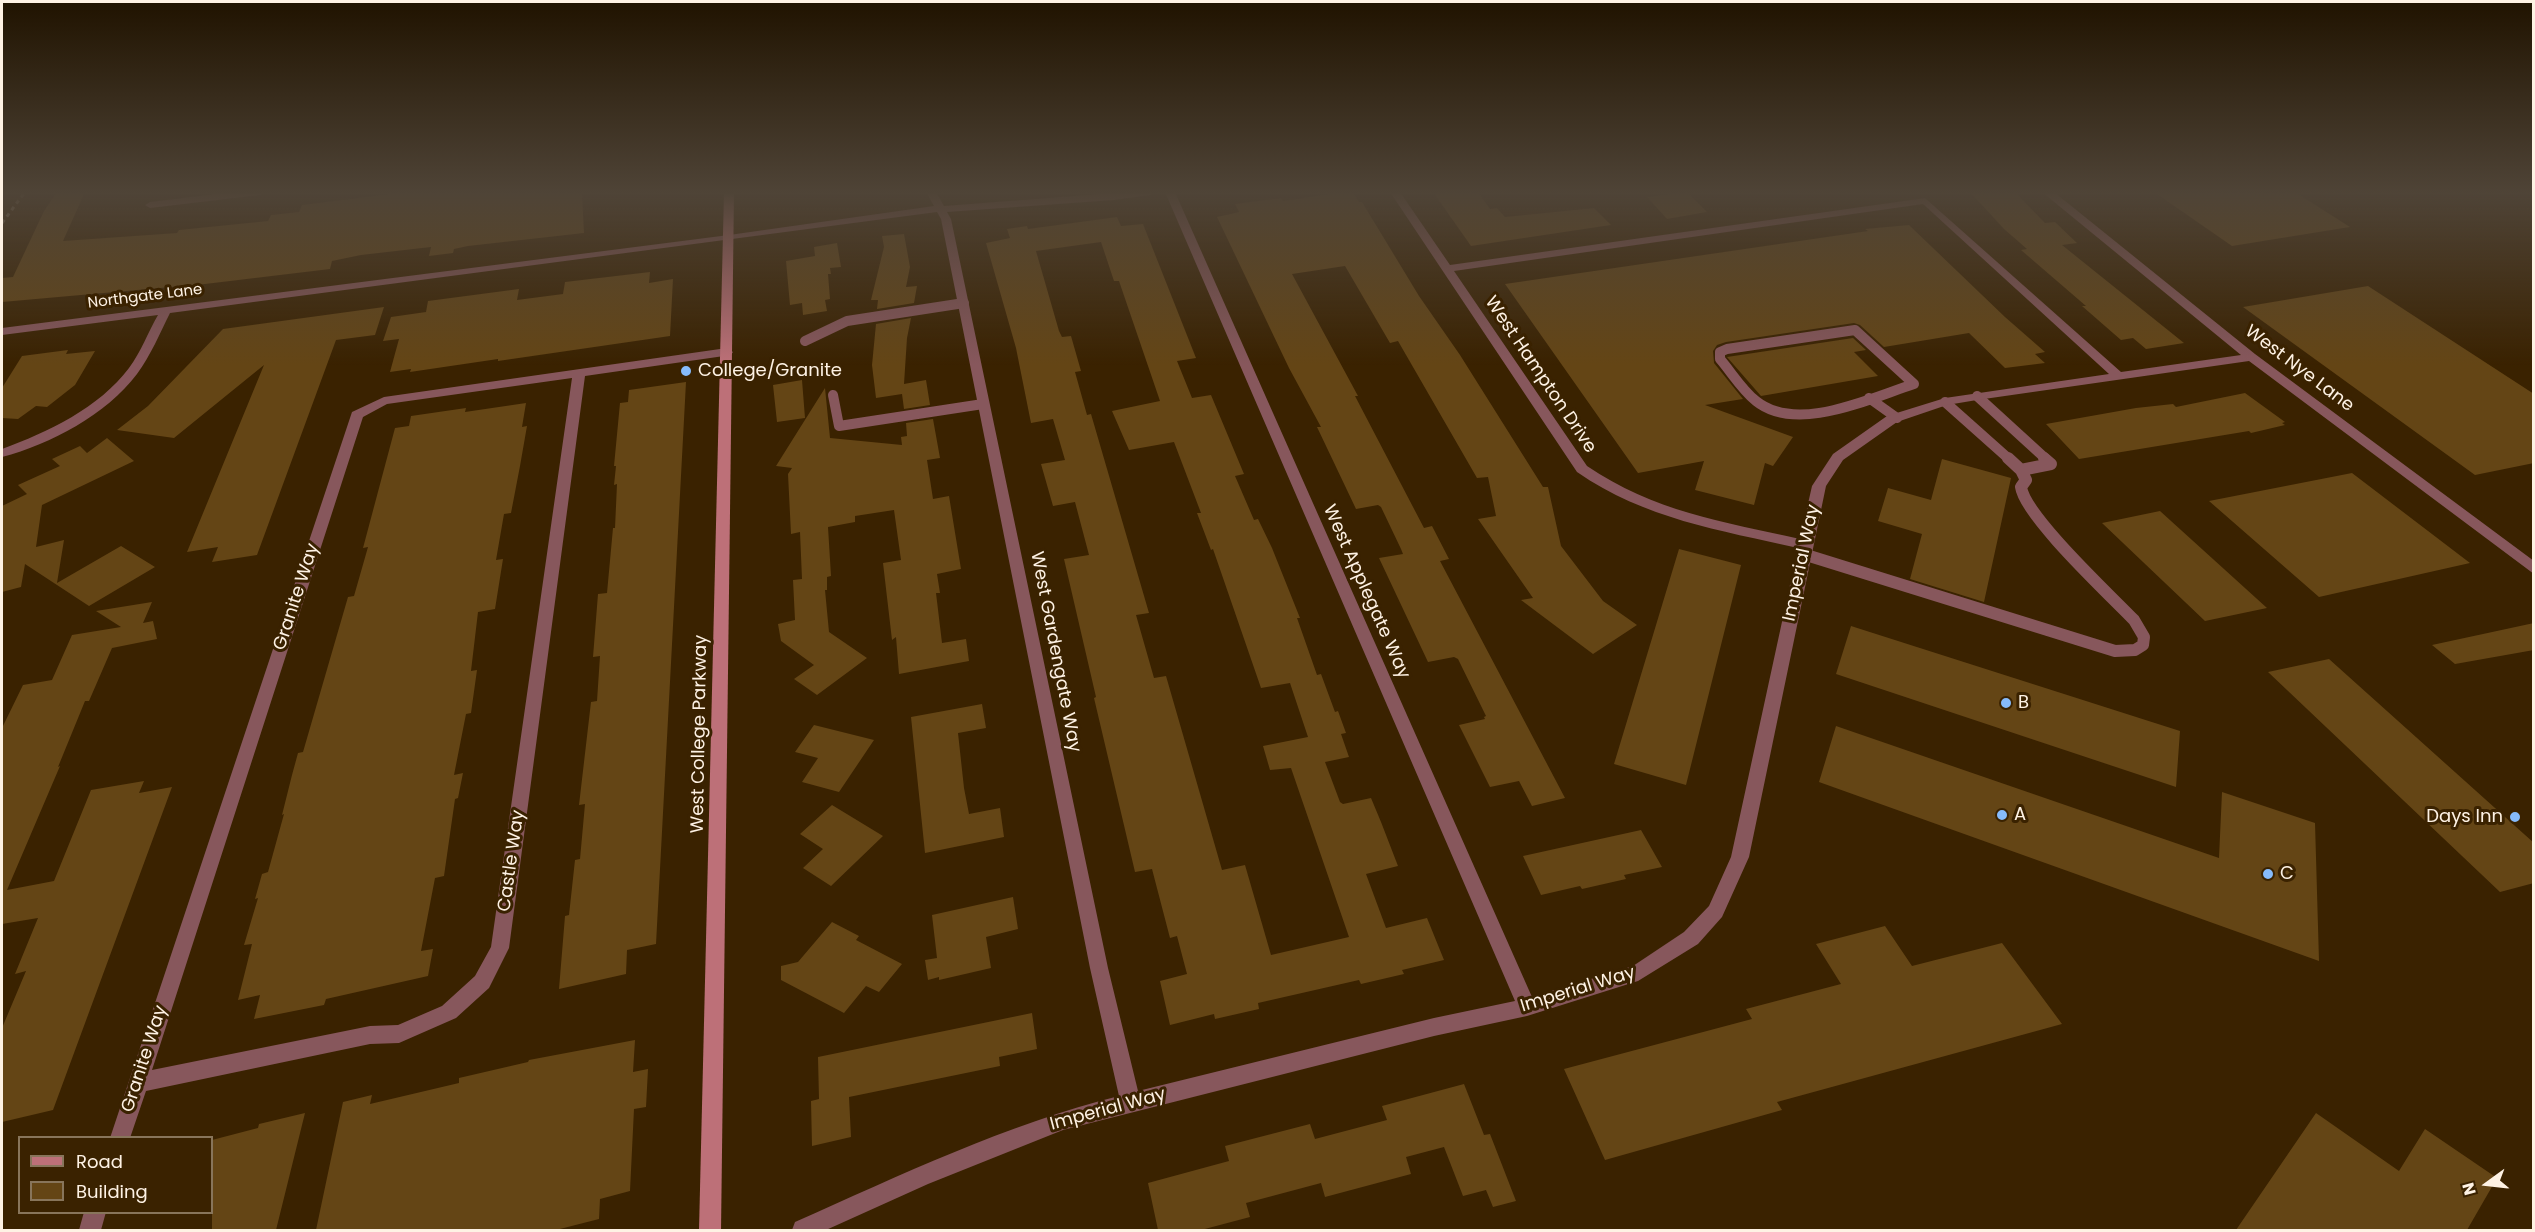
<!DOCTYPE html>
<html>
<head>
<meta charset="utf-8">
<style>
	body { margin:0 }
	#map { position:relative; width:2535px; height:1232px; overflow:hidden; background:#3a2200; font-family:Poppins,sans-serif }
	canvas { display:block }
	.frame { position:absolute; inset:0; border:3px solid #fef2e4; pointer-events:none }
	.legend { position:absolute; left:18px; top:1136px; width:195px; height:78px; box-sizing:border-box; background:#3a2200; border:2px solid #88755b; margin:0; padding:8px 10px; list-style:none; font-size:18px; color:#fef2e4 }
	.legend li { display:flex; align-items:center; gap:12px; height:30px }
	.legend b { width:30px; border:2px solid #88755b }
	.north { position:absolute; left:2457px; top:1154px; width:60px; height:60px; -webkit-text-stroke:4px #3a2200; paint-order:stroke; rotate:255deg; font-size:16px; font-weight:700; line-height:24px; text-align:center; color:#fef2e4 }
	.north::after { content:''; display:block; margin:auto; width:21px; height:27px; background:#fef2e4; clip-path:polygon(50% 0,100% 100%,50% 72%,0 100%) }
</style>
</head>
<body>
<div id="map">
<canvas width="2535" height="1232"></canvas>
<div class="frame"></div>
<ul class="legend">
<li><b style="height:8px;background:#bd7078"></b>Road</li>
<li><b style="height:16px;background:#644515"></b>Building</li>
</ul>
<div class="north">N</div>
</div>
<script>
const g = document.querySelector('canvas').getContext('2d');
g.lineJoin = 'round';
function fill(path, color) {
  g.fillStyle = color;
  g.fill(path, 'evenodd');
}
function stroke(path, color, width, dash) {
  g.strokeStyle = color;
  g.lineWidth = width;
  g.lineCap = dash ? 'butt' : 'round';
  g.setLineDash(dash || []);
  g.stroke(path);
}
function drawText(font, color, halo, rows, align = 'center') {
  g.font = font + ' Poppins,sans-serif';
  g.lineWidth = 6;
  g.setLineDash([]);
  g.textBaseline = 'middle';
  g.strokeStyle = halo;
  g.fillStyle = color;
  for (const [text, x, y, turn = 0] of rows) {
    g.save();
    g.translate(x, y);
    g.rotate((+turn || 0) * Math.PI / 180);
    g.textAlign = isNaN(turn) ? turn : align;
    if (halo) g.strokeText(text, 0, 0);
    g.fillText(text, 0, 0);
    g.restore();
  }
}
fill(new Path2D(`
	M 57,192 L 85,192 L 63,241 L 177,233 L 179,230 L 268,221 L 271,215 L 299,212 L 302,205 L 406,192 L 582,192 L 584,233 L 468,246 L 454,249 L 453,253 L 429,256 L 431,247 L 361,255 L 332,261 L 330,269 L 205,284 L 2,302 L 2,278 L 13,277 L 44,211 Z
	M 1329,192 L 1353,192 L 1359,202 L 1362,202 L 1419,296 L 1460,355 L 1543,487 L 1548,487 L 1561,546 L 1603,601 L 1637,625 L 1593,654 L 1521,600 L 1533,598 L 1478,519 L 1496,516 L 1488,477 L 1477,478 L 1398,341 L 1390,343 L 1345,266 L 1292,274 L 1358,396 L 1355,396 L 1424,528 L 1432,526 L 1449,559 L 1440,561 L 1565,798 L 1532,806 L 1519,781 L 1490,787 L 1459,725 L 1485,719 L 1484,717 L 1486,716 L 1458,659 L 1454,657 L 1428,662 L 1379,558 L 1403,554 L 1401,549 L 1381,507 L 1378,505 L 1356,509 L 1317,427 L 1321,427 L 1289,368 L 1217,217 L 1239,212 L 1235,204 L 1281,198 L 1283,201 L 1330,194 Z
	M 1433,192 L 1478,192 L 1490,209 L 1497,208 L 1505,217 L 1594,208 L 1611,225 L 1471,246 Z
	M 1687,192 L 1707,212 L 1667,219 L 1647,197 Z
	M 1970,192 L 2015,192 L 2045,223 L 2055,222 L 2077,243 L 2062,245 L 2184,343 L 2146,349 L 2133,338 L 2121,340 L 2082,306 L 2086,306 L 2021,250 L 2027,249 L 2004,229 Z
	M 2154,192 L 2295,192 L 2350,227 L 2232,246 Z
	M 1117,217 L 1121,226 L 1143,224 L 1196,358 L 1177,361 L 1192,398 L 1211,395 L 1244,474 L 1235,476 L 1254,520 L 1258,519 L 1272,548 L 1300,618 L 1297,618 L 1317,675 L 1321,674 L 1335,712 L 1338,711 L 1346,733 L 1341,734 L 1349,757 L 1325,762 L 1340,802 L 1343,804 L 1371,798 L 1381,822 L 1398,866 L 1366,874 L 1386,928 L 1427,918 L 1444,960 L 1402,970 L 1404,974 L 1361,984 L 1359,980 L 1258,1003 L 1259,1009 L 1215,1019 L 1214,1014 L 1170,1025 L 1160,981 L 1187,974 L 1177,936 L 1170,938 L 1152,869 L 1135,872 L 1094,698 L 1096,697 L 1064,559 L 1089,555 L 1075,502 L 1053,506 L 1041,464 L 1065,460 L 1053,419 L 1031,423 L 1016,348 L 986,243 L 1010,238 L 1007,229 L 1027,226 L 1028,229 ZM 1101,242 L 1114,281 L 1119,281 L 1160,401 L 1112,411 L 1129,450 L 1174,442 L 1201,513 L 1197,513 L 1211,550 L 1213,549 L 1261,688 L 1290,683 L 1308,737 L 1263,746 L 1270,770 L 1291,768 L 1349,937 L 1271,955 L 1245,865 L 1222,870 L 1166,676 L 1154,678 L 1136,615 L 1149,613 L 1091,414 L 1087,415 L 1075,372 L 1081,371 L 1071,336 L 1062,337 L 1059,331 L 1036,251 Z
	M 1909,225 L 2005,317 L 2045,352 L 2035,354 L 2045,363 L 2005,368 L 1969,333 L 1884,347 L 1860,325 L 1854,323 L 1726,342 L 1717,345 L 1713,351 L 1714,363 L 1743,399 L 1705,405 L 1793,437 L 1773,466 L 1765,463 L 1754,505 L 1695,490 L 1704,461 L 1638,473 L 1505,284 L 1868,231 L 1865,229 Z
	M 904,234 L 910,267 L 906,287 L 917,286 L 914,303 L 877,309 L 878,300 L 871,300 L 884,247 L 882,236 Z
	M 837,243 L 841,267 L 830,268 L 831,274 L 828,274 L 830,299 L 825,300 L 827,311 L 803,315 L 802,303 L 790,305 L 786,261 L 815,256 L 814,247 Z
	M 650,272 L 649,283 L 673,279 L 670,336 L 498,361 L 498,359 L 410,372 L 411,369 L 390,372 L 399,339 L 383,341 L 391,317 L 426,312 L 428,301 L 519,289 L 517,300 L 563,294 L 565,282 Z
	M 2368,286 L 2534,394 L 2534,463 L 2475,475 L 2243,307 Z
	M 384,307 L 375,335 L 336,340 L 257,555 L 212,562 L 218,547 L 187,552 L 264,365 L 174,438 L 117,430 L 148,406 L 223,329 Z
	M 911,318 L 907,338 L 904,384 L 926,380 L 930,405 L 904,409 L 902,394 L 876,398 L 872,365 L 876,324 Z
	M 1853,338 L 1866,350 L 1854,352 L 1878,376 L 1761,396 L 1727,357 Z
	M 68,350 L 66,354 L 95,351 L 75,385 L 47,407 L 36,406 L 18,419 L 2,418 L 2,388 L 22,356 Z
	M 802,380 L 805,418 L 777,422 L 773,385 Z
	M 686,382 L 656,944 L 627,950 L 626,974 L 559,989 L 565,916 L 569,915 L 575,860 L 580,859 L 585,804 L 579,805 L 591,702 L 597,701 L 600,656 L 593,657 L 598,594 L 607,593 L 613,528 L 615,528 L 617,484 L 614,485 L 616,466 L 614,466 L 620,403 L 628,402 L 629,390 Z
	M 825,388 L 830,438 L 902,445 L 901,437 L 907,436 L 906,423 L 933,419 L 940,458 L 927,460 L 933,499 L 949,496 L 961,569 L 937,574 L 940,593 L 936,593 L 942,643 L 966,639 L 969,661 L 899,674 L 896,637 L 892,640 L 883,563 L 901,560 L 894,510 L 855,516 L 855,522 L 828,527 L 831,576 L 827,577 L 827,590 L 825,590 L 829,632 L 867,658 L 817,695 L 794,679 L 814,665 L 781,641 L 778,624 L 795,620 L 793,580 L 802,579 L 800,532 L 791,534 L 788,474 L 792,468 L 776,466 Z
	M 2245,393 L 2285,422 L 2282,423 L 2285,425 L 2251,433 L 2249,431 L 2079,459 L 2046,424 L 2136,408 L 2173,404 L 2176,407 Z
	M 526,403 L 522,427 L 527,426 L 520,466 L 511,513 L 504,514 L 496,560 L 503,559 L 495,609 L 478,612 L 471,671 L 477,670 L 471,713 L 466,714 L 454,775 L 463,773 L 458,798 L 455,799 L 444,876 L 435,878 L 421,951 L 433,949 L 428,976 L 326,999 L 324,1005 L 254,1019 L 260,995 L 238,1000 L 252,944 L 244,945 L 258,898 L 255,899 L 262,874 L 268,872 L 284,814 L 282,815 L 292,775 L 298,753 L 303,752 L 348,597 L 354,596 L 368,547 L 363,548 L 395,428 L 409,426 L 411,416 L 466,408 L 465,412 Z
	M 107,438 L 134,461 L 42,505 L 36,547 L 64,540 L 57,583 L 121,546 L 155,567 L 89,606 L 25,564 L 21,587 L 2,592 L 2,506 L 27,494 L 18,485 L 60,466 L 52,459 L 80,446 L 87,453 Z
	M 1942,459 L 2011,478 L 1984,602 L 1910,579 L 1922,534 L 1878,521 L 1888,488 L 1931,500 Z
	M 2352,473 L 2470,563 L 2319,597 L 2209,501 Z
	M 2160,511 L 2267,608 L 2205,621 L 2102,523 Z
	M 1679,549 L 1741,565 L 1686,785 L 1614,764 Z
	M 152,602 L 143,623 L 153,621 L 157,639 L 112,648 L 89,701 L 85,701 L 58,767 L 60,766 L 7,890 L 54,881 L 91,790 L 144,781 L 139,793 L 172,787 L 53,1110 L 2,1122 L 2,1028 L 26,971 L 15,974 L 38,918 L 2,924 L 2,728 L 23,685 L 52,680 L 72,635 L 121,627 L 96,611 Z
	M 2534,623 L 2534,650 L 2455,664 L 2432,645 Z
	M 1851,626 L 2180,731 L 2176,787 L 1836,674 Z
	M 2329,659 L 2534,843 L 2534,883 L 2500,892 L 2268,672 Z
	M 982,704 L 986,728 L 958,733 L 964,788 L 969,814 L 1000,808 L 1004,837 L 925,853 L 911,717 Z
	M 814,725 L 874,740 L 839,792 L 802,782 L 818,758 L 795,752 Z
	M 1836,726 L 2219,858 L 2222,792 L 2315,823 L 2319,961 L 1819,782 Z
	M 832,805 L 883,836 L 831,886 L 803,868 L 823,849 L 800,834 Z
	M 1641,830 L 1662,867 L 1624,875 L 1626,879 L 1582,889 L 1580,886 L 1541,895 L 1523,856 Z
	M 1013,897 L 1018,929 L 986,937 L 991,968 L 939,980 L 939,977 L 928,980 L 925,960 L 937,958 L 932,915 Z
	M 832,922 L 859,936 L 856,940 L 902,964 L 879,992 L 866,986 L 844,1013 L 781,980 L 781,966 L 798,962 Z
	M 1885,926 L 1912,966 L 2002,943 L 2062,1024 L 1777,1102 L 1782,1110 L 1605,1160 L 1564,1069 L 1752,1019 L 1746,1009 L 1841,984 L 1816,944 Z
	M 1032,1013 L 1037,1049 L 999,1057 L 1000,1066 L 849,1097 L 851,1137 L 812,1146 L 811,1101 L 819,1099 L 818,1057 Z
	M 635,1040 L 633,1072 L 648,1069 L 646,1107 L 634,1109 L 630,1191 L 600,1199 L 599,1219 L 556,1230 L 316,1230 L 343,1102 L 372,1095 L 370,1104 L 459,1083 L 459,1078 L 528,1062 L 529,1060 Z
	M 1464,1084 L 1484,1135 L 1490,1134 L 1516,1201 L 1493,1207 L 1486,1190 L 1463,1196 L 1444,1147 L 1406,1157 L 1411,1174 L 1325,1197 L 1321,1183 L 1246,1203 L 1250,1217 L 1201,1230 L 1158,1230 L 1148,1183 L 1229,1161 L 1225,1146 L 1310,1124 L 1315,1139 L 1387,1120 L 1382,1106 Z
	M 305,1113 L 276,1230 L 212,1230 L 212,1140 L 258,1128 L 259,1124 Z
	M 2316,1113 L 2399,1171 L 2425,1129 L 2497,1178 L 2467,1230 L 2236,1230 Z`), '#644515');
stroke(new Path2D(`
	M 2,223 L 25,192`), '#a5937c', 3, [4, 4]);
stroke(new Path2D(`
	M 1855,330 L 1914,384 C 1870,398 1797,434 1756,401 C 1742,390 1732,373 1720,359 L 1720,352 L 1727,349 Z
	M 805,341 L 847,321 L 964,303
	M 833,395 L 839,426 L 983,404
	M 1977,396 L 2046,459
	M 1869,398 L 1897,418
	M 1945,402 L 2009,459`), '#87575c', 10);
stroke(new Path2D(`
	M 2021,470 L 2051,464 L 2044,458
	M 1803,554 L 2115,651 L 2135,650 L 2143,645 L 2144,637 L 2134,620 C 2110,595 2025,516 2021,487 L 2026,480 L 2021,470 L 2008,458`), '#87575c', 12);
fill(new Path2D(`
	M 232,192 L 265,192 L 260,195 L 150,208 L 145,205 L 150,202 Z
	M 926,192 L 936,192 L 944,206 L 1126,192 L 1155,192 L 1150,195 L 1114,200 L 947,212 L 951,219 L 1108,968 L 1138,1091 L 1434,1018 L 1515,1001 L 1165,192 L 1175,192 L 1532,997 L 1633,966 L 1684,932 L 1709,906 L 1731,857 L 1798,548 C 1719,530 1645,519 1577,472 L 1390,192 L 1400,192 L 1450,265 L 1925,198 L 2121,372 L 2241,355 L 2042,192 L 2054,192 L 2255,354 L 2534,561 L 2534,574 L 2249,361 L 1977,400 L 1947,405 L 1897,422 L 1843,460 L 1826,486 L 1749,857 L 1722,917 L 1698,944 L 1638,981 L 1527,1016 L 1434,1036 L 1063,1130 L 928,1184 L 826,1230 L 792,1230 L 795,1222 C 901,1175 1007,1124 1119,1096 L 1090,968 L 941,219 L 937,212 L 170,313 C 160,333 151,355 137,374 C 106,415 51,444 2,457 L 2,449 C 48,432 99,408 129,368 C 141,352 148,332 158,315 L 2,335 L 2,328 L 729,235 L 934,206 ZM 1923,204 L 2109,374 L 1945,398 L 1887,416 L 1833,454 L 1812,486 L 1800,539 C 1723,522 1653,511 1587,466 L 1454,271 Z
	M 727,348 L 733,352 L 731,355 L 585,376 L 509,948 L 489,988 L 456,1018 L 399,1043 L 370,1044 L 146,1091 L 130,1138 L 110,1138 L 352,412 L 384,397 ZM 572,378 L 491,947 L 475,976 L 442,1006 L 398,1025 L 370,1026 L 152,1070 L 363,417 L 387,404 Z
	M 84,1212 L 106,1212 L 101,1230 L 79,1230 Z`), '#87575c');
fill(new Path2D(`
	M 724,192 L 734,192 L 721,1230 L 699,1230 Z`), '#bd7078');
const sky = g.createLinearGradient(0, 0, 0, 365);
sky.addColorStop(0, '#201300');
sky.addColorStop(0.53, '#4f4437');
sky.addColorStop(1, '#4f443700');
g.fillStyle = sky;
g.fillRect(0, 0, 2535, 365);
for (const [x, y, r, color] of [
	[686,371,6,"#86bbfb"],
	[2006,703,6,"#86bbfb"],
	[2002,815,6,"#86bbfb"],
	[2515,817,6,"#86bbfb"],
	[2268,874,6,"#86bbfb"]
]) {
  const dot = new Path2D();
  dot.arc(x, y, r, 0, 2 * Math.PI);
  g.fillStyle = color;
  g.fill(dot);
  stroke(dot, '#3a2200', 2);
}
drawText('15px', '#fef2e4', '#3a2200', [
	["Northgate Lane",145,297,-7]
]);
drawText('18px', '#fef2e4', '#3a2200', [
	["West Nye Lane",2299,369,37],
	["West Hampton Drive",1540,375,56],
	["Imperial Way",1802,563,-78],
	["West Applegate Way",1366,592,66],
	["Granite Way",297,597,-72],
	["West Gardengate Way",1055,652,79],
	["West College Parkway",700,734,-89],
	["Castle Way",512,861,-82],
	["Imperial Way",1578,990,-17],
	["Granite Way",145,1059,-72],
	["Imperial Way",1108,1110,-15]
]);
drawText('18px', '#fef2e4', '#3a2200', [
	["College/Granite",698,371],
	["B",2018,703],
	["A",2014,815],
	["Days Inn",2503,817,"right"],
	["C",2280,874]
], 'left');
</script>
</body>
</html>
